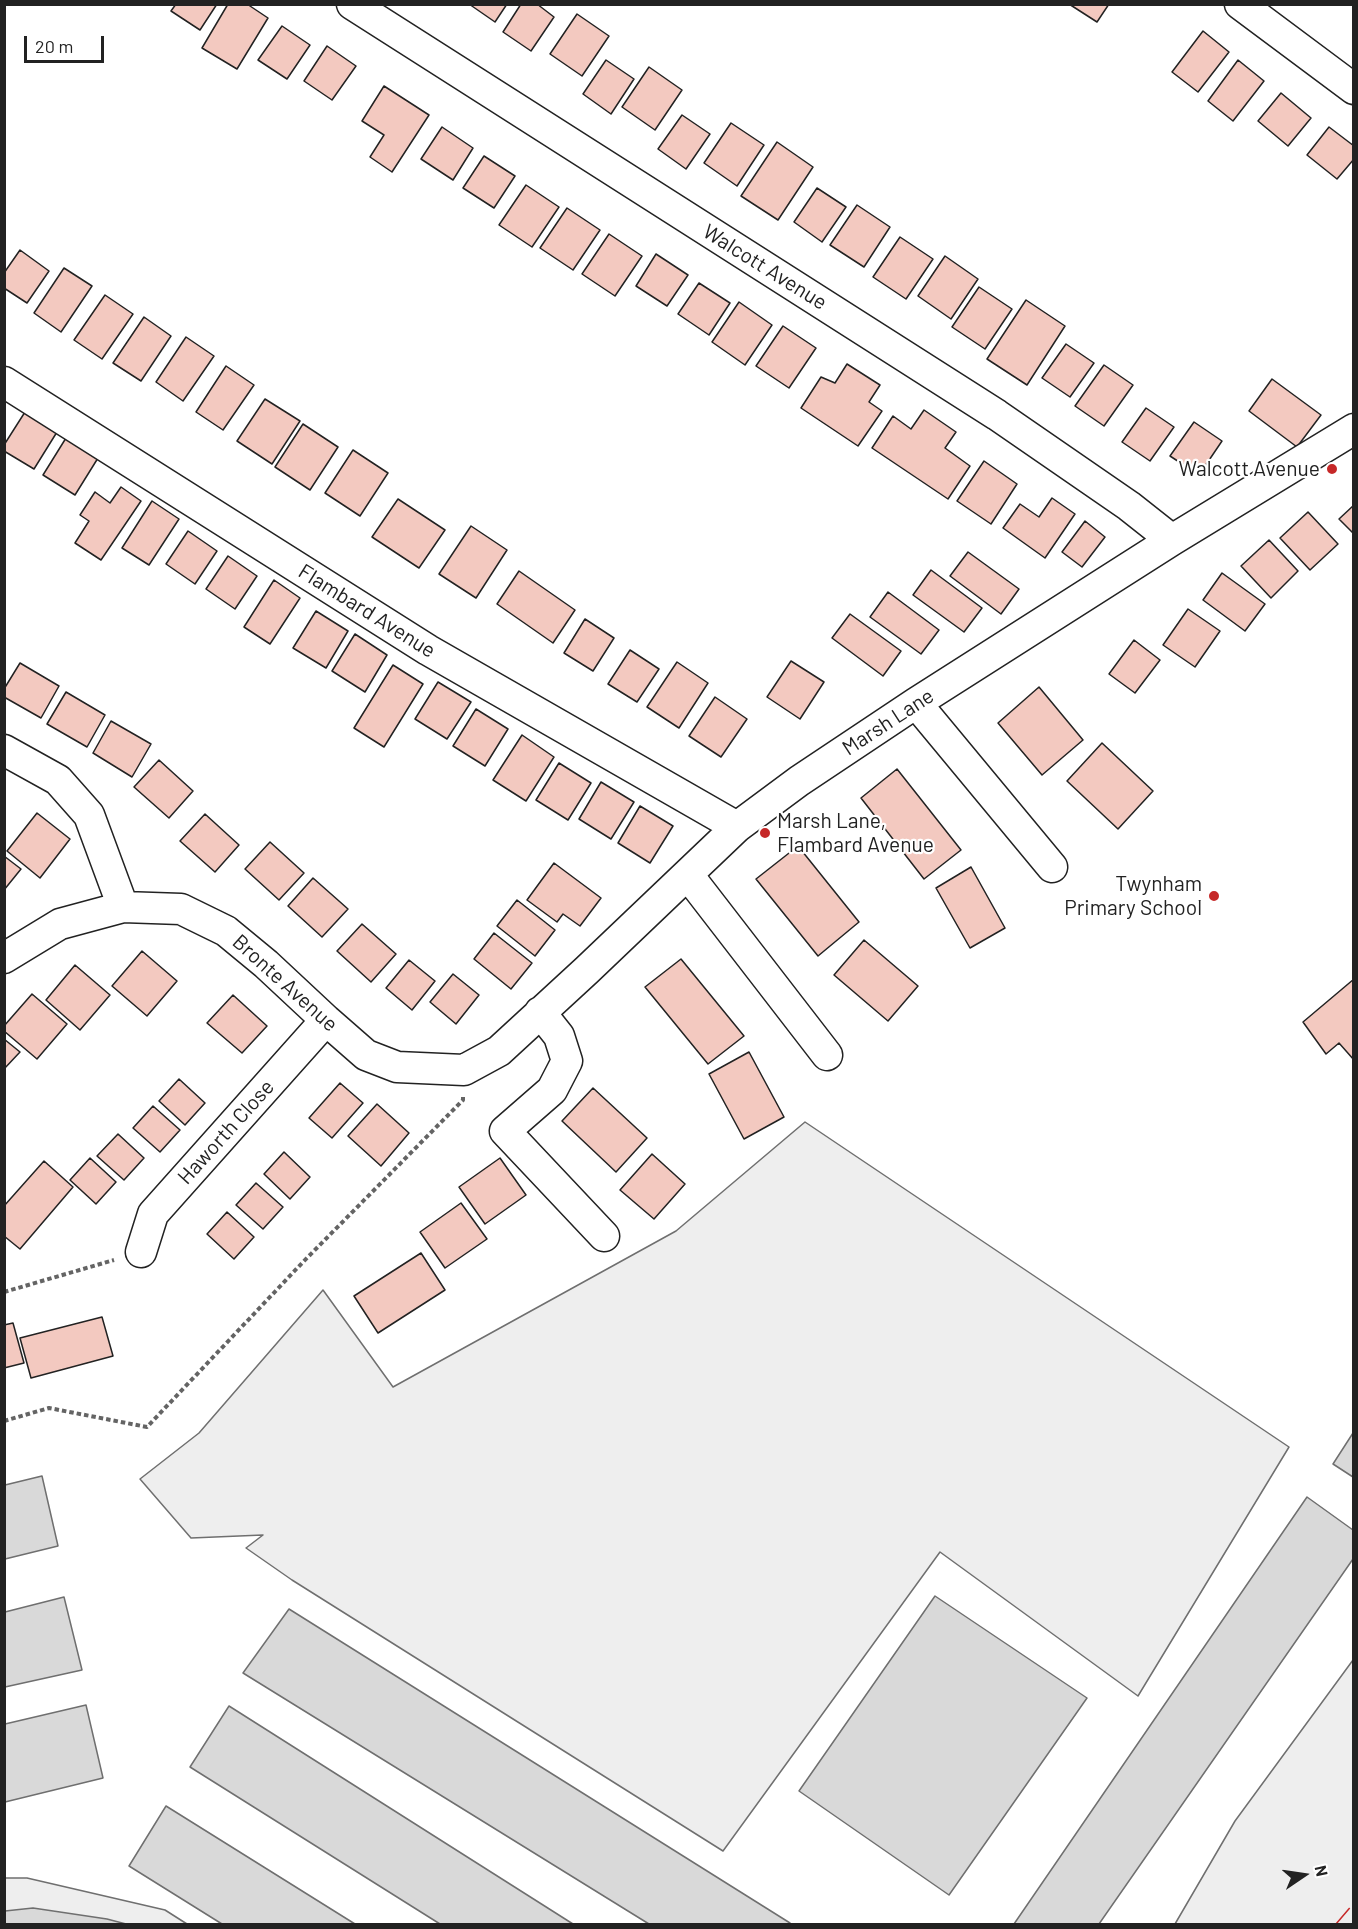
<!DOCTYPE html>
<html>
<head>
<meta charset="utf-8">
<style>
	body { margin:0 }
	#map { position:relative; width:1358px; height:1929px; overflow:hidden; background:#fff; font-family:Barlow,sans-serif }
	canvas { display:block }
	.frame { position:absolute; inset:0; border:6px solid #222; pointer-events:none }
	.north { position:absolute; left:1274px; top:1845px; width:60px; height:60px; -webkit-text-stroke:4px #fff; paint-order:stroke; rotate:77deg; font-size:16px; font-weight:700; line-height:24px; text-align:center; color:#222 }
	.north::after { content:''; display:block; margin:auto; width:21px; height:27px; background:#222; clip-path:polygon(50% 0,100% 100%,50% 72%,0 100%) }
	.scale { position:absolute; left:24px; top:36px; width:80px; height:27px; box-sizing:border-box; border:3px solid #222; border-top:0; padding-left:8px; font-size:18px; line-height:21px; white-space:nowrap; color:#222; -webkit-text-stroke:4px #fff; paint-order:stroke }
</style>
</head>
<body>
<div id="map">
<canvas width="1358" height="1929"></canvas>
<div class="frame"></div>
<div class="north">N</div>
<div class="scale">20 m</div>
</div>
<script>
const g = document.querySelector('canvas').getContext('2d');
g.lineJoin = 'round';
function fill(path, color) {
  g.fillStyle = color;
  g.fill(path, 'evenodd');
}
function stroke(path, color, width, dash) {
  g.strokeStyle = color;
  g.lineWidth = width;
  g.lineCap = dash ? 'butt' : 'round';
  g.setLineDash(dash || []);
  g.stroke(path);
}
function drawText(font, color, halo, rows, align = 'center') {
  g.font = font + ' Barlow,sans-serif';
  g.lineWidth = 4.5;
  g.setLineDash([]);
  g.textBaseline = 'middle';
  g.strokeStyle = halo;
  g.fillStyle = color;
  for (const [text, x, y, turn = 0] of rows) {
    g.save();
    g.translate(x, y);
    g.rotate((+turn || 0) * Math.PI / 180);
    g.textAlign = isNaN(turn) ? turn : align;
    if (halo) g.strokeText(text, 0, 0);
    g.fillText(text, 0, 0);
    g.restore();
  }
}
const green = new Path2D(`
	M 805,1122 L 1289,1447 L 1138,1696 L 940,1552 L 723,1851 L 292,1580 L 246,1548 L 263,1535 L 191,1538 L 140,1479 L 199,1433 L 323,1290 L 393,1387 L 676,1231 Z
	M 1353,1660 L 1353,1924 L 1175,1924 L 1235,1821 Z
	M 4,1878 L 27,1878 L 165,1910 L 187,1924 L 5,1924 Z`);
fill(green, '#eee');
stroke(green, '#6f6f6f', 1.5);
const water = new Path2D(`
	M 1353,1433 L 1354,1477 L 1353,1477 L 1333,1464 Z
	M 42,1476 L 58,1546 L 5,1559 L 5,1485 Z
	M 1307,1497 L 1353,1530 L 1353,1559 L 1099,1924 L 1014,1924 Z
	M 935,1596 L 1087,1698 L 949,1895 L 799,1791 Z
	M 64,1597 L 82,1670 L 5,1687 L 5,1612 Z
	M 289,1609 L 790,1923 L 789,1924 L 649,1924 L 243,1673 Z
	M 86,1705 L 103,1778 L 5,1802 L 5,1724 Z
	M 229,1706 L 573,1924 L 440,1924 L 190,1767 Z
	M 166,1806 L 355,1924 L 222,1924 L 129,1866 Z
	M 33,1908 L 107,1919 L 126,1924 L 5,1924 L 5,1911 Z`);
fill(water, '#d9d9d9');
stroke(water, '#6f6f6f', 1.5);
const building = new Path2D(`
	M 176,4 L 217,4 L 200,30 L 171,11 Z
	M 228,4 L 247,4 L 268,18 L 237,69 L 202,48 Z
	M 469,4 L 507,4 L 495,22 Z
	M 521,4 L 537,4 L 554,17 L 531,51 L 503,32 Z
	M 1069,4 L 1109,4 L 1097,22 Z
	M 577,14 L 609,36 L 582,76 L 550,54 Z
	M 282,26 L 310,45 L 287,79 L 258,60 Z
	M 1203,31 L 1229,52 L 1198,92 L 1172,72 Z
	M 327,46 L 356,66 L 332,100 L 304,81 Z
	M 606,60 L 634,79 L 611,114 L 583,94 Z
	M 1238,60 L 1264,81 L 1233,121 L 1208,101 Z
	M 649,67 L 682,90 L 655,130 L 622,107 Z
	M 384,86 L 429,115 L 392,172 L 370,157 L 384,135 L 362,121 Z
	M 1281,93 L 1311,118 L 1288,146 L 1258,121 Z
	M 682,115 L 710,134 L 686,169 L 658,149 Z
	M 731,123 L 764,145 L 737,186 L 704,163 Z
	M 442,127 L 473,148 L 453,180 L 421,159 Z
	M 1329,127 L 1354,146 L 1354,159 L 1337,179 L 1307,155 Z
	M 777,142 L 813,167 L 778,220 L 741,196 Z
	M 484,156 L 515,176 L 494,208 L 463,188 Z
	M 526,185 L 559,207 L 532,247 L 499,225 Z
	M 817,188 L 846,207 L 822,242 L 794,222 Z
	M 857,205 L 890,227 L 864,267 L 830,245 Z
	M 567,208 L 600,230 L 573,270 L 540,248 Z
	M 609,234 L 642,256 L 615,296 L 582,274 Z
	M 900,237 L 933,259 L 906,299 L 873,277 Z
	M 20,250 L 49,271 L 27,303 L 4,288 L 4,273 Z
	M 656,254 L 688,275 L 667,306 L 636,286 Z
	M 945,256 L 978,279 L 951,319 L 918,296 Z
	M 64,268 L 92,286 L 61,332 L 34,313 Z
	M 699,283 L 730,303 L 709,335 L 678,314 Z
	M 979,287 L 1012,309 L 985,349 L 952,327 Z
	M 105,295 L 133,314 L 102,359 L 74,340 Z
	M 1026,300 L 1065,326 L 1027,385 L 987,359 Z
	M 739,302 L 772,325 L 745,365 L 712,342 Z
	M 144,317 L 171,336 L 141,381 L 113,363 Z
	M 783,326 L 816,348 L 789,388 L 756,366 Z
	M 186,337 L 214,356 L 183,401 L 156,382 Z
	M 1066,344 L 1094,363 L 1070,397 L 1042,378 Z
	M 847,364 L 880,385 L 869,402 L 882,411 L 858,446 L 801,408 L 821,377 L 835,383 Z
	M 1104,365 L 1133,385 L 1104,426 L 1075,406 Z
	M 226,366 L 254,385 L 223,430 L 196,412 Z
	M 1272,379 L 1321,415 L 1297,447 L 1249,411 Z
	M 265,399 L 300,421 L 272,464 L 237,441 Z
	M 1146,408 L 1174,427 L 1150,461 L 1122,442 Z
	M 924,410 L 956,432 L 945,448 L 970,466 L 948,499 L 872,448 L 893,416 L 911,429 Z
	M 25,412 L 57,432 L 34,469 L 4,451 L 4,445 Z
	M 1194,422 L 1222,441 L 1199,475 L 1170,456 Z
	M 303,424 L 338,447 L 310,490 L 275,467 Z
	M 66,438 L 98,458 L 75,495 L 43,475 Z
	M 353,450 L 388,473 L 360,516 L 325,493 Z
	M 984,461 L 1017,484 L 991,524 L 957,501 Z
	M 121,487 L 141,501 L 101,560 L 75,543 L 89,521 L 80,515 L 95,492 L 110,503 Z
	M 1052,498 L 1075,514 L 1045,558 L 1003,528 L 1020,504 L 1039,517 Z
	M 398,499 L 445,530 L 419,568 L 372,537 Z
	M 152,501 L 179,519 L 149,565 L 122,548 Z
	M 1354,505 L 1354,534 L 1339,519 Z
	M 1308,512 L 1338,544 L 1310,570 L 1280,538 Z
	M 1085,521 L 1105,537 L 1082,567 L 1062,552 Z
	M 471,526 L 507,550 L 476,598 L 439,574 Z
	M 188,531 L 217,551 L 195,584 L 166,564 Z
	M 1269,540 L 1298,571 L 1271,598 L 1241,566 Z
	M 968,552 L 1019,589 L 1001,614 L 950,576 Z
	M 228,556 L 257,576 L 235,609 L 206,589 Z
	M 931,570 L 982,608 L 964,632 L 913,595 Z
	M 519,571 L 575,610 L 553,643 L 497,604 Z
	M 1222,573 L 1265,604 L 1245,631 L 1203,600 Z
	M 274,580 L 300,598 L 270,644 L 244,627 Z
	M 888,592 L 939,630 L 921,654 L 870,617 Z
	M 1188,609 L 1220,631 L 1195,667 L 1163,645 Z
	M 316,611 L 348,631 L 326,668 L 293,648 Z
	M 850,614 L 901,651 L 883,676 L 832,638 Z
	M 585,619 L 614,638 L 593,671 L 564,653 Z
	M 355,634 L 387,655 L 365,692 L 332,671 Z
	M 1134,640 L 1160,660 L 1135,693 L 1109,674 Z
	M 630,650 L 659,669 L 637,702 L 608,684 Z
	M 791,661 L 824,682 L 800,719 L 767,697 Z
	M 677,662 L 708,683 L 679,728 L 647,707 Z
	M 20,663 L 59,686 L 41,718 L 4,697 L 4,689 Z
	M 393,665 L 423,684 L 384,747 L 354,728 Z
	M 438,682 L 471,702 L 447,739 L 415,719 Z
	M 1039,687 L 1083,740 L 1042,775 L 998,723 Z
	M 66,692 L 105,715 L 87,747 L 47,724 Z
	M 715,697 L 747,719 L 721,757 L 689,736 Z
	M 476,709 L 508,729 L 485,766 L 453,746 Z
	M 111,721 L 151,744 L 132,777 L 93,753 Z
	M 522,735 L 554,757 L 526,801 L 493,780 Z
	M 1102,743 L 1153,791 L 1118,829 L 1067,781 Z
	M 159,760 L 193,791 L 169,818 L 134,787 Z
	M 559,763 L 591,783 L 568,820 L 536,800 Z
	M 897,769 L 961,850 L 924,879 L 861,798 Z
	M 601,782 L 634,802 L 611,839 L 579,819 Z
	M 640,806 L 673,826 L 650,863 L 618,843 Z
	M 37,813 L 70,839 L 40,878 L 7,851 Z
	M 205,814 L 239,845 L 215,872 L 180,841 Z
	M 270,842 L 304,873 L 279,900 L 245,869 Z
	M 798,846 L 859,922 L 818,956 L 756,879 Z
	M 4,856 L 21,869 L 4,890 Z
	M 554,863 L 601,898 L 580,926 L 563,914 L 557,922 L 527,900 Z
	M 971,867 L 1005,928 L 970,948 L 936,888 Z
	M 313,878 L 348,909 L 322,937 L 288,906 Z
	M 517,900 L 555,930 L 535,956 L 497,926 Z
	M 362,924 L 396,954 L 371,982 L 337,951 Z
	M 494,933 L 532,963 L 511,989 L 474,959 Z
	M 864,940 L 918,986 L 888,1021 L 834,975 Z
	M 142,951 L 177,981 L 147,1016 L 112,986 Z
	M 681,959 L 744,1036 L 708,1064 L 645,987 Z
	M 409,960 L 435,981 L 412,1010 L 386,988 Z
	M 75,965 L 110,995 L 80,1030 L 46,1000 Z
	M 453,974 L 479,995 L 456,1024 L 430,1002 Z
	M 1354,979 L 1354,1060 L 1339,1043 L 1326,1054 L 1303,1022 Z
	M 32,994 L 67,1024 L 37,1059 L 4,1031 L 4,1026 Z
	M 233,995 L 267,1026 L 242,1053 L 207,1023 Z
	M 4,1039 L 20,1052 L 4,1069 Z
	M 749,1052 L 784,1117 L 744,1139 L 709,1074 Z
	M 179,1079 L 205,1103 L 185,1125 L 159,1101 Z
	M 340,1083 L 363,1103 L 332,1138 L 309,1118 Z
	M 593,1088 L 647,1138 L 616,1172 L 562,1121 Z
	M 377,1104 L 409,1133 L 381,1166 L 348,1136 Z
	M 153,1106 L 180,1130 L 160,1152 L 133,1128 Z
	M 118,1134 L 144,1158 L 124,1180 L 97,1156 Z
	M 284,1152 L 310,1177 L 290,1199 L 264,1174 Z
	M 652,1154 L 685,1184 L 654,1219 L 620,1190 Z
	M 90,1158 L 116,1182 L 96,1204 L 70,1180 Z
	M 500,1158 L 526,1195 L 485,1224 L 459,1187 Z
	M 44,1161 L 73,1187 L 20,1249 L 4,1236 L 4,1206 Z
	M 256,1183 L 283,1207 L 263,1229 L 236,1205 Z
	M 461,1203 L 487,1239 L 445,1268 L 420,1232 Z
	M 227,1212 L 254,1237 L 234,1259 L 207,1234 Z
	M 421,1253 L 445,1290 L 378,1333 L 354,1296 Z
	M 102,1317 L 113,1356 L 31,1378 L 20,1338 Z
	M 13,1323 L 24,1363 L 4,1368 L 4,1325 Z`);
fill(building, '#f3c9c0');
stroke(building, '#222', 1.5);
const minor = new Path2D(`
	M 352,4 L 997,415 L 1129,506 L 1172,540
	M 1240,4 L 1354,89
	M 4,382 L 428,650 L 737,827
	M 916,703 L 1052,867
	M 4,750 L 58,780 L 89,815 L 123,907
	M 688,875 L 827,1055
	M 4,958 L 60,924 L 123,907 L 181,909 L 226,931 L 266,964 L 326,1020 L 366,1055 L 397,1067 L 464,1070 L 499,1051 L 587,970 L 737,827 L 799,781 L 916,703 L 1172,540 L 1354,429
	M 540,1012 L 559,1036 L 567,1061 L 552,1090 L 505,1131 L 604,1236
	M 141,1252 L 153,1214 L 326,1020`);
stroke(minor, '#222', 33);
stroke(new Path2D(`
	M 4,1292 L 114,1260
	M 4,1421 L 49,1408 L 147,1427 L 303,1262 L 463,1100 L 463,1097`), '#646464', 4, [4.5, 3]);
stroke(minor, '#fff', 30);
stroke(new Path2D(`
	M 1336,1924 L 1354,1903`), '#c62828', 1.5, [21, 4.5, 3, 4.5]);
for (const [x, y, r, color] of [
	[1332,469,6,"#c62828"],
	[765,833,6,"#c62828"],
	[1214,896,6,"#c62828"]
]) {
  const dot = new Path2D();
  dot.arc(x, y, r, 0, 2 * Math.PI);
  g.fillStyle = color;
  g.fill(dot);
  stroke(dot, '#fff', 2);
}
drawText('21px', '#222', '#fff', [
	["Walcott Avenue",765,267,32],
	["Flambard Avenue",367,611,32],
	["Marsh Lane",888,722,-33],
	["Bronte Avenue",285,983,42],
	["Haworth Close",226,1132,-48]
]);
drawText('21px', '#222', '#fff', [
	["Walcott Avenue",1320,469],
	["Marsh Lane,",777,821,"left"],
	["Flambard Avenue",777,845,"left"],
	["Twynham",1202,884],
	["Primary School",1202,908]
], 'right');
</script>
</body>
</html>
